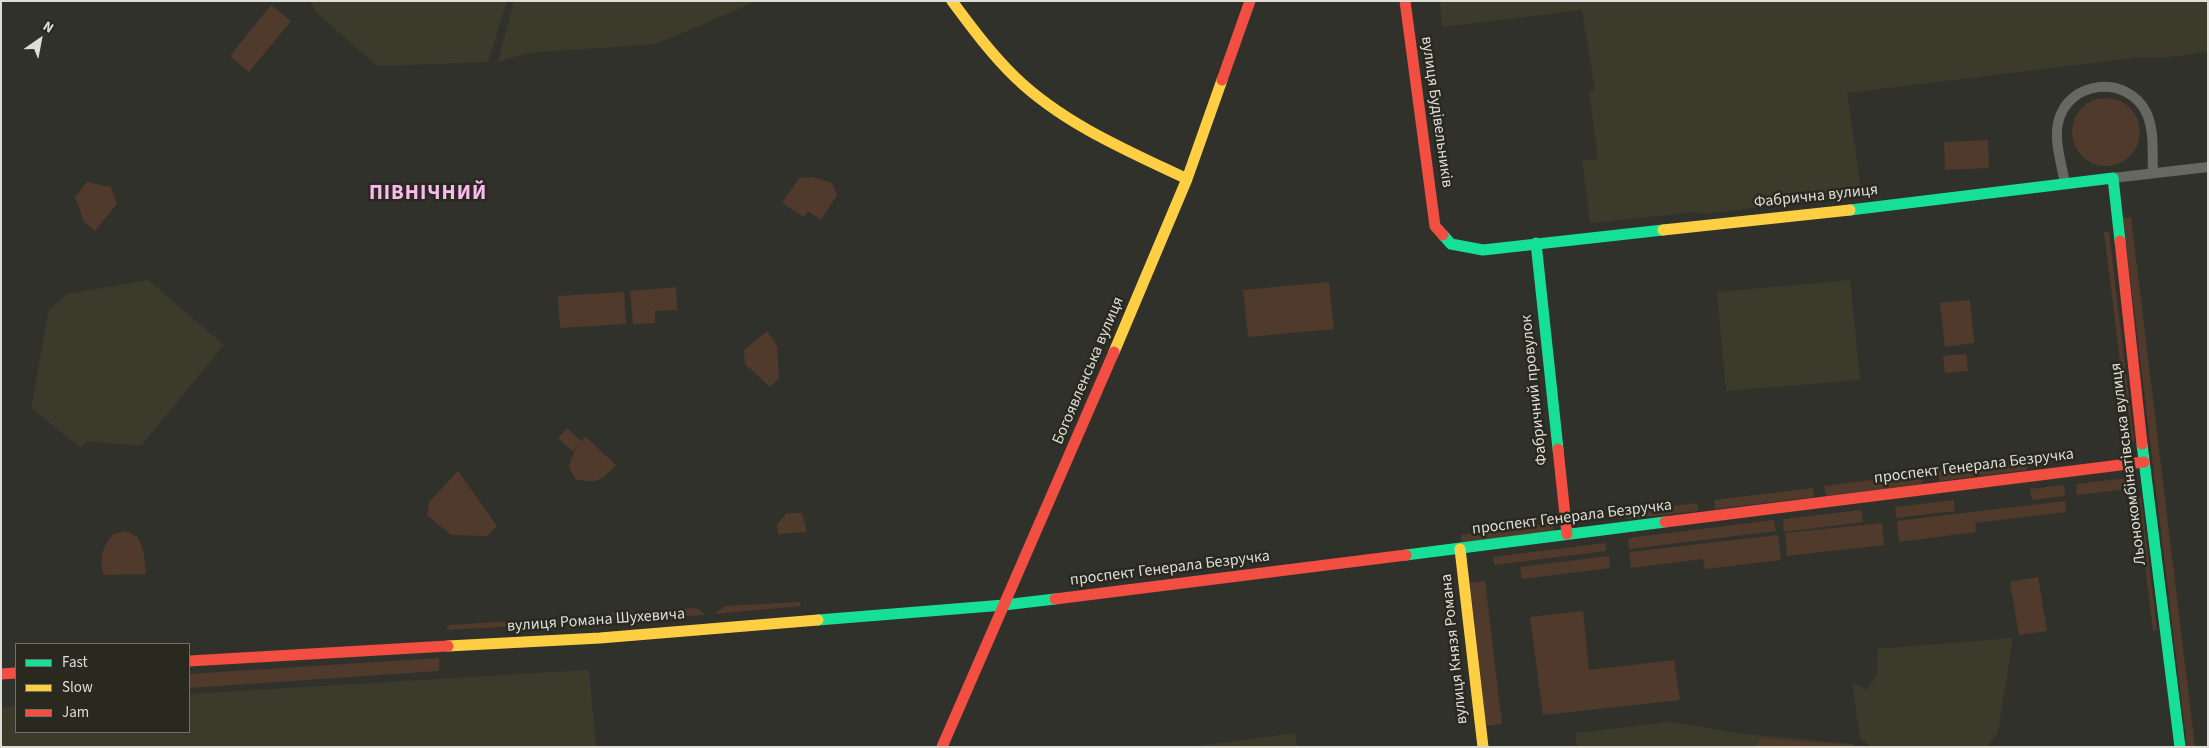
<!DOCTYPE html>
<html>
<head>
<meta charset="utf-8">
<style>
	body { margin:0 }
	#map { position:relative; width:2209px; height:748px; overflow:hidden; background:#31312c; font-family:"Source Sans 3",sans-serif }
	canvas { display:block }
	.frame { position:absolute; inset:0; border:2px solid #deded7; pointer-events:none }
	.legend { position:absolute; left:15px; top:643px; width:175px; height:90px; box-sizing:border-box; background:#2a291f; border:1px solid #727169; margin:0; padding:6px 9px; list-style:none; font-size:15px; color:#deded7 }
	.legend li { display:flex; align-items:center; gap:10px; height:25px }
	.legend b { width:25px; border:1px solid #727169 }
	.north { position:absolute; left:15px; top:15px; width:50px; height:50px; -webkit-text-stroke:4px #2a291f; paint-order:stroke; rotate:33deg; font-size:14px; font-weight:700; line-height:20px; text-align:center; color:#deded7 }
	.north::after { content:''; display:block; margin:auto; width:18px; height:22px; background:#deded7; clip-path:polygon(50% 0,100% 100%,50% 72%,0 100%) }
</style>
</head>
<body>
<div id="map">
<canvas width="2209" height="748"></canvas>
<div class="frame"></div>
<ul class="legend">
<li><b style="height:6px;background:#16e098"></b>Fast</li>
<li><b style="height:6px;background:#ffcf43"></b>Slow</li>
<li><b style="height:6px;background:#f24e42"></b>Jam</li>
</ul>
<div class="north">N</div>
</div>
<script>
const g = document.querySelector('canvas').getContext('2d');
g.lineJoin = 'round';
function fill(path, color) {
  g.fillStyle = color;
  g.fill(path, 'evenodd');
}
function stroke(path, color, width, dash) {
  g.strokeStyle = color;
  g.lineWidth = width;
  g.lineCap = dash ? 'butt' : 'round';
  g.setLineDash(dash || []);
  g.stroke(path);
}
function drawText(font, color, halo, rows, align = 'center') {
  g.font = font + ' "Source Sans 3",sans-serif';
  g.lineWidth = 5;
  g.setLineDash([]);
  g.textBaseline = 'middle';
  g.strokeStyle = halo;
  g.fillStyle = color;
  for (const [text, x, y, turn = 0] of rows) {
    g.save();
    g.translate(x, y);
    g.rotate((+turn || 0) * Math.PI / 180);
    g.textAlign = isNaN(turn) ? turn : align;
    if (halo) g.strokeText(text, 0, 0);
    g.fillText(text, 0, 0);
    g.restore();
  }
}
fill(new Path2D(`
	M 310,1 L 507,1 L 488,62 L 377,66 L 316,12 Z
	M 514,1 L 757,1 L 656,44 L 527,53 L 498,62 Z
	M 1440,1 L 2208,1 L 2208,52 L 2161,58 L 2141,57 L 1847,93 L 1862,195 L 1704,214 L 1696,212 L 1590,223 L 1582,160 L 1598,159 L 1589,91 L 1595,90 L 1582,10 L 1442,27 Z
	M 148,280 L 224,345 L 141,446 L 87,441 L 81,448 L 31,408 L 49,309 L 68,294 Z
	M 1850,280 L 1860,380 L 1726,391 L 1717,292 Z
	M 2013,638 L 1998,732 L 1987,747 L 1872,747 L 1860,738 L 1852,682 L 1867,690 L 1877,674 L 1877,649 Z
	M 589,670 L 596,747 L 1,747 L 1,708 L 16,706 L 16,732 L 189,732 L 189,694 Z
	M 1670,722 L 1745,734 L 1853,744 L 1856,747 L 1577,747 L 1575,733 Z
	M 1295,733 L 1297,747 L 1189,747 L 1252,739 Z`), '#3c3b2b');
fill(new Path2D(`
	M 271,5 L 291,21 L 249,72 L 230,56 Z
	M2072 132a34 34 0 1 1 68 0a34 34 0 1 1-68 0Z
	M 1988,140 L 1989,168 L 1945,170 L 1944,142 Z
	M 813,177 L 832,183 L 837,195 L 821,220 L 808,211 L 804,217 L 782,203 L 799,178 Z
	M 87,182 L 111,187 L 117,204 L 95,231 L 84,222 L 75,197 Z
	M 2131,217 L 2195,747 L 2187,747 L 2123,218 Z
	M 2104,232 L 2109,232 L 2134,441 L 2130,441 Z
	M 1329,282 L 1334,329 L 1248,337 L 1243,290 Z
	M 676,287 L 677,310 L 655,311 L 655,323 L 633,324 L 630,291 Z
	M 624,292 L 626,324 L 560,328 L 558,296 Z
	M 1970,300 L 1974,343 L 1945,347 L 1940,303 Z
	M 767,331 L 777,346 L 779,378 L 770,387 L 745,364 L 744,350 Z
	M 1966,354 L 1968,371 L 1945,373 L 1943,356 Z
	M 567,428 L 581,441 L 586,437 L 616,465 C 602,481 596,484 575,479 L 569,467 L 575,449 L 580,443 L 572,451 L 558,438 Z
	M 2026,460 L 2027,470 L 1939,481 L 1938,471 Z
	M 458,471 L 497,526 L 487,536 L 451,535 L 427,515 L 429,502 Z
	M 1921,474 L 1922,484 L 1826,496 L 1824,486 Z
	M 2128,478 L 2129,489 L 2077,495 L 2076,484 Z
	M 2064,485 L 2065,496 L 2032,500 L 2030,489 Z
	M 1813,488 L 1814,497 L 1715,509 L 1714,500 Z
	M 2137,497 L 2141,497 L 2157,630 L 2153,631 Z
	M 1954,500 L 1955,511 L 1896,518 L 1895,507 Z
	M 2065,501 L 2066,512 L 1975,523 L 1976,532 L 1899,542 L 1897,521 Z
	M 1697,503 L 1698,511 L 1626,519 L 1625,512 Z
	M 1861,510 L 1863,522 L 1784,532 L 1783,519 Z
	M 787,513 L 802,513 L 807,532 L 778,534 L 777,524 Z
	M 1774,520 L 1776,531 L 1629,549 L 1628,538 Z
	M 1553,523 L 1554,531 L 1462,543 L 1461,535 Z
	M 1882,523 L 1884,545 L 1787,556 L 1785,533 Z
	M 126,531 L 138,537 L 144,554 L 146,574 L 104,575 C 98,558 103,547 113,534 Z
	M 1778,535 L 1781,560 L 1705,569 L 1703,559 L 1631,568 L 1629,552 Z
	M 1605,543 L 1606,551 L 1494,565 L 1493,557 Z
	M 1609,556 L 1610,568 L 1522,579 L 1520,567 Z
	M 2038,577 L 2047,631 L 2019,635 L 2010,582 Z
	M 1485,581 L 1502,724 L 1486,726 L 1470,583 Z
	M 800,602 L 801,606 L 714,614 L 725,606 Z
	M 696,608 L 706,615 L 608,621 L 607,613 Z
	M 1583,611 L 1589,670 L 1674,660 L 1680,700 L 1543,715 L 1530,617 Z
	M 594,616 L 594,622 L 446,630 L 449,625 Z
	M 439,658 L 439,671 L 189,688 L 189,674 Z
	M 1761,738 L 1853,745 L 1855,747 L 1755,747 Z`), '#503a2b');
stroke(new Path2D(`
	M 2113,178 L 2208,167
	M 2065,184 C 2062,165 2054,142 2058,123 C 2067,80 2127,74 2146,112 C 2155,130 2152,154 2153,173`), '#676862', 10);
stroke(new Path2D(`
	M 1850,210 L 2113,178 L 2120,241
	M 1443,235 L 1451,244 L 1483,250 L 1663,230
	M 1536,243 L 1558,449
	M 2142,444 L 2180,747
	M 1406,555 L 1665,522
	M 818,620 L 1004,605 L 1055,599`), '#16e098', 11);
stroke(new Path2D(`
	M 952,1 C 972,28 992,55 1016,78 C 1064,124 1128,151 1187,179
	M 1663,230 L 1850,210
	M 1114,352 L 1187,179 L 1222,80
	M 1460,549 L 1483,747
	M 448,646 L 600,638 L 818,620`), '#ffcf43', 11);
stroke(new Path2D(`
	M 1405,1 L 1435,226 L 1443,235
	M 1222,80 L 1250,1
	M 2120,241 L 2142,444
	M 1558,449 L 1567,534
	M 1665,522 L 2144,462
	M 1055,599 L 1406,555
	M 189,661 L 448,646
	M 1,674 L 16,673
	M 942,747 L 1114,352`), '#f24e42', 11);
drawText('16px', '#deded7', '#2a291f', [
	["вулиця Будівельників",1436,112,82],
	["Фабрична вулиця",1816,197,-6],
	["Богоявленська вулиця",1089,371,-67],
	["Фабричний провулок",1535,390,-96],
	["Льонокомбінатівська вулиця",2129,464,-97],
	["проспект Генерала Безручка",1974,467,-7],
	["проспект Генерала Безручка",1572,518,-7],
	["проспект Генерала Безручка",1170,569,-7],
	["вулиця Романа Шухевича",596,621,-4],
	["вулиця Князя Романа",1455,649,-96]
]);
g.letterSpacing = '1px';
drawText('bold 21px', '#fabaef', '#2a291f', [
	["ПІВНІЧНИЙ",428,194]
]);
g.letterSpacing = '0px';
</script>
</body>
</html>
